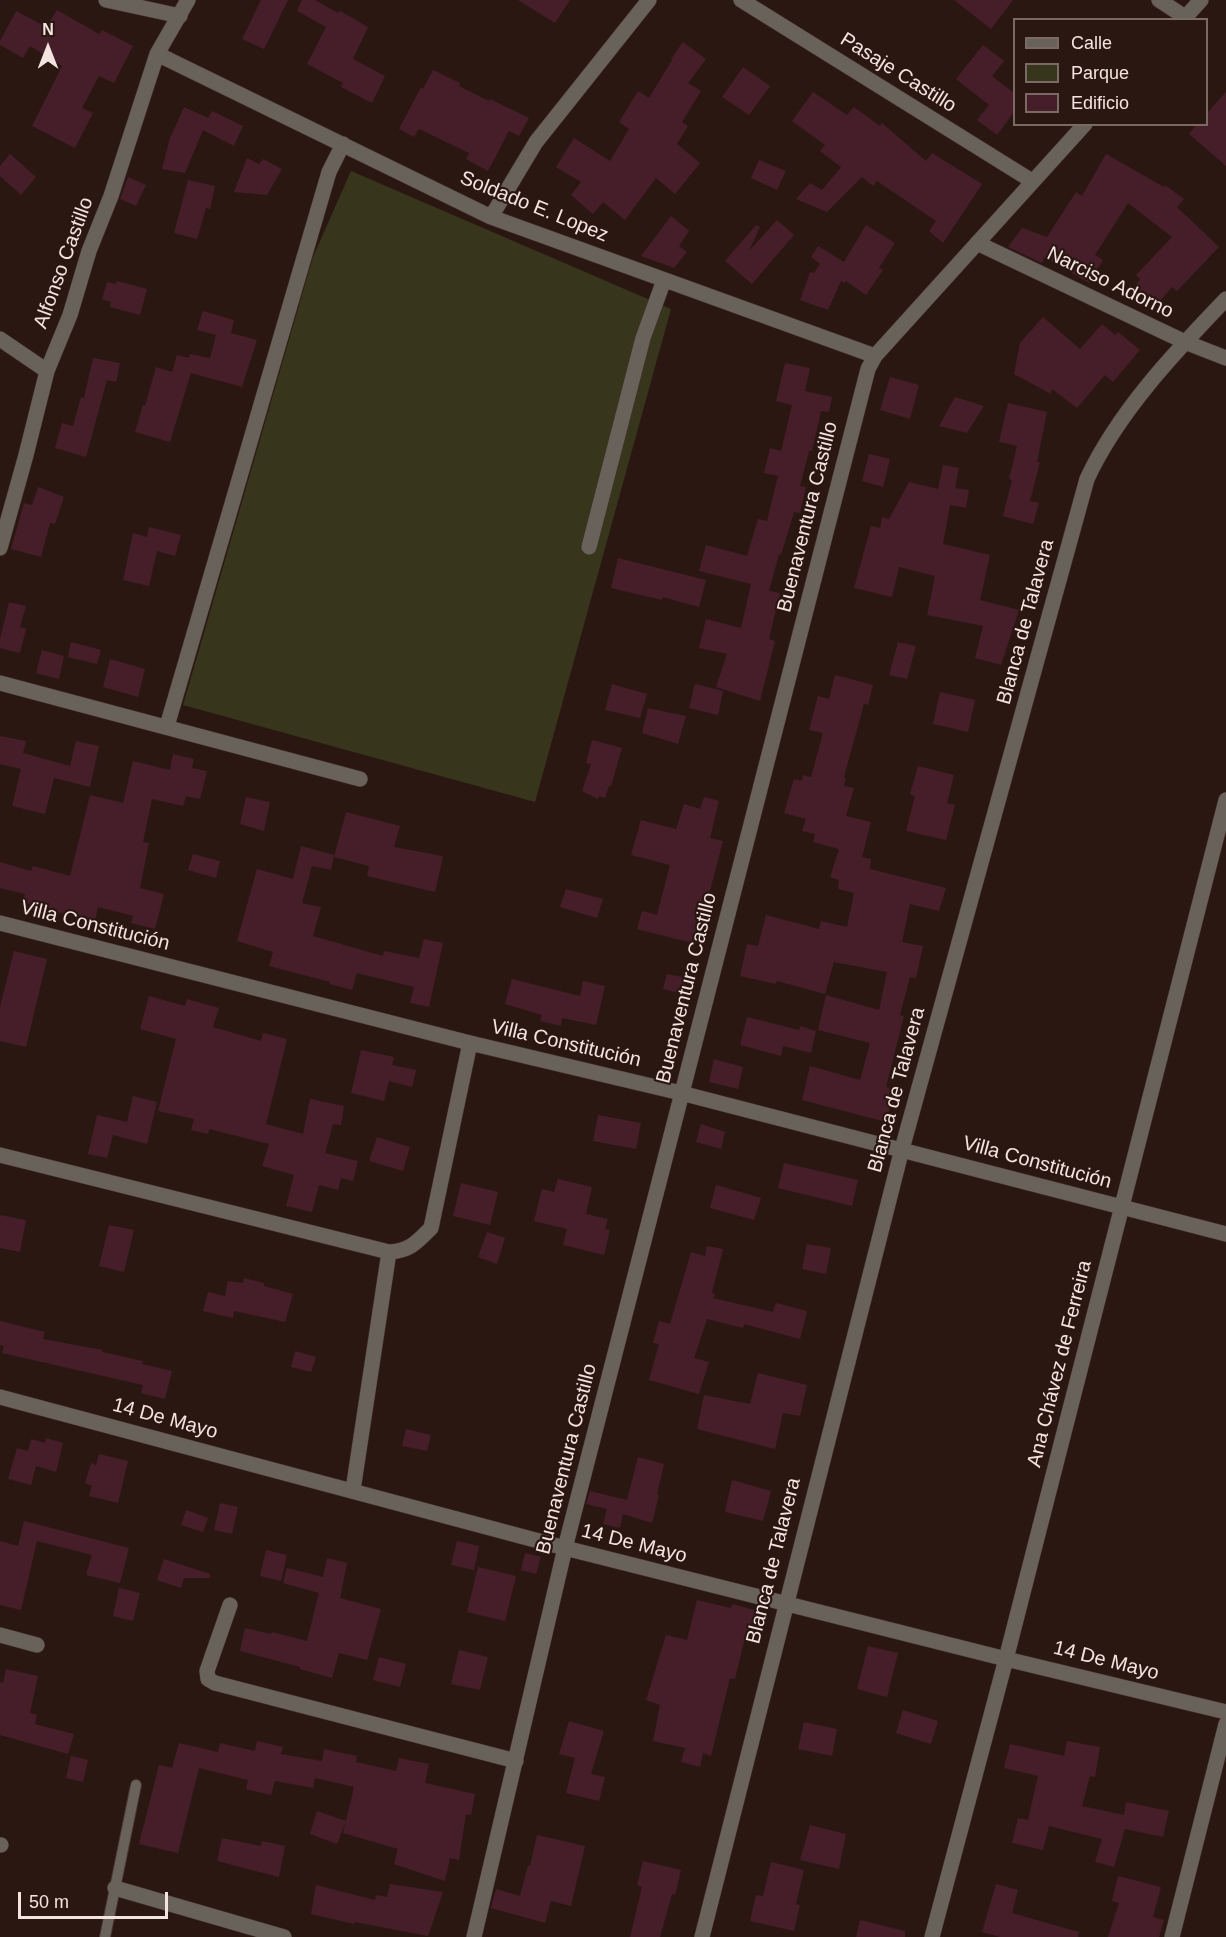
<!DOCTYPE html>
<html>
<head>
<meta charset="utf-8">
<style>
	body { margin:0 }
	#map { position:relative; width:1226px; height:1937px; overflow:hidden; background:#2b1712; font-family:Helvetica,sans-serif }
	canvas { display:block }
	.legend { position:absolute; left:1013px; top:18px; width:195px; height:108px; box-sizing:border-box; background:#2b1712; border:2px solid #7b6964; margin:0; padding:8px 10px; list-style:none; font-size:18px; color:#f3e4e0 }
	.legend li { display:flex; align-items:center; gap:12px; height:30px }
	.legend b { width:30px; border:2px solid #7b6964 }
	.north { position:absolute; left:18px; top:18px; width:60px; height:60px; -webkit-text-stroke:4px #2b1712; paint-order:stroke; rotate:0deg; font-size:16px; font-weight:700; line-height:24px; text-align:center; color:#f3e4e0 }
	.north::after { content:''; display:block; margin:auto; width:21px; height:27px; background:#f3e4e0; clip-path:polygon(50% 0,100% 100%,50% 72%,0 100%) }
	.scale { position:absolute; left:18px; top:1892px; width:150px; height:27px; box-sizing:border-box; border:3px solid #f3e4e0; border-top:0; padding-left:8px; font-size:18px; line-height:21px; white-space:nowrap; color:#f3e4e0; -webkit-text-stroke:4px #2b1712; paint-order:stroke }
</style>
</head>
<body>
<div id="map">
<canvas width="1226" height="1937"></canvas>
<ul class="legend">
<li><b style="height:8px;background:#69625a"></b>Calle</li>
<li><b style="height:16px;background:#38351d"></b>Parque</li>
<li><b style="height:16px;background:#451e2a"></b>Edificio</li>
</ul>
<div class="north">N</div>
<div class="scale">50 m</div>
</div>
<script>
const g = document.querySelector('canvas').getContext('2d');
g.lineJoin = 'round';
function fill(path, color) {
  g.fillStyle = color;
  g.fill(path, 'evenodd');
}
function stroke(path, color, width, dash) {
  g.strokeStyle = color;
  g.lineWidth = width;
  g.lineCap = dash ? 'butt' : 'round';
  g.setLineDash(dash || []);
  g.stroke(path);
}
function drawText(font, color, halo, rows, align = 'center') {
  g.font = font + ' Helvetica,sans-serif';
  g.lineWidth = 4.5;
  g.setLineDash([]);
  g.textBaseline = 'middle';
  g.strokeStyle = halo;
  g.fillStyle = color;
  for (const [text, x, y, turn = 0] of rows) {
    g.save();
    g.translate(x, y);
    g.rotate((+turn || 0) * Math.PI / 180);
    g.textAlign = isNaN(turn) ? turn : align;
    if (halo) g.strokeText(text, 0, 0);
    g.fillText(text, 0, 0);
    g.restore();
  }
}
fill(new Path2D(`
	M 351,171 L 671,309 L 535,802 L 183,705 L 313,257 Z`), '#38351d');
fill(new Path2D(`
	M 261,0 L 288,0 L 264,49 L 242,39 Z
	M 302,0 L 315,0 L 338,13 L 340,11 L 368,27 L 353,59 L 385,76 L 372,103 L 341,87 L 343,83 L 307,64 L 326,27 L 297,11 Z
	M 518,0 L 570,0 L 555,23 Z
	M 954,0 L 1013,0 L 991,29 Z
	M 57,10 L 99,34 L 102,30 L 133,46 L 114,83 L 99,76 L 82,108 L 93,113 L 75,148 L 32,126 L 62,66 L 30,46 L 23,58 L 0,45 L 0,41 L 16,11 L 46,27 Z
	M 683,42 L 706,59 L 688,83 L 701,91 L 682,122 L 688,126 L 677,144 L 700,163 L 675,194 L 656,178 L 625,220 L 603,202 L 593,214 L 571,195 L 581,182 L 556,167 L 574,138 L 610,161 L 629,129 L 619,122 L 638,91 L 649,98 L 672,60 L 671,59 Z
	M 983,45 L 1004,61 L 992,76 L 1014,93 L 1014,112 L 997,135 L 977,120 L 989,105 L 956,79 Z
	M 743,67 L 770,86 L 749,115 L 722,97 Z
	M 433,70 L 460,83 L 459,86 L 489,101 L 490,99 L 529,118 L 519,136 L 509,131 L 488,171 L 466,159 L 469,153 L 419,129 L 414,137 L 399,129 L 421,87 L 423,89 Z
	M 813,92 L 847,115 L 854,107 L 880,126 L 882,123 L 926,161 L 932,153 L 982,184 L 943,243 L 929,231 L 936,221 L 877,181 L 873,186 L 862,177 L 827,212 L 796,199 L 810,183 L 822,190 L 841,167 L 820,151 L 825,145 L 792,121 Z
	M 1226,92 L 1226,166 L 1189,134 L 1197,124 L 1206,124 L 1206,114 Z
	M 184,107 L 208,118 L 207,120 L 212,111 L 243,126 L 234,146 L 203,130 L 185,173 L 162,169 L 170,138 Z
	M 10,154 L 36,177 L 21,195 L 0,176 L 0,166 Z
	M 1106,154 L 1164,187 L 1165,185 L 1184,199 L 1177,207 L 1219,247 L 1177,291 L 1172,287 L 1155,307 L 1133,289 L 1140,279 L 1136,275 L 1172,237 L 1128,203 L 1095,255 L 1103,260 L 1089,283 L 1044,257 L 1042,263 L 1008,247 L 1022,228 L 1047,237 L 1076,192 L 1082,196 Z
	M 247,158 L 259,164 L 263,159 L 282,169 L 267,195 L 234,192 Z
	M 759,160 L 786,171 L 777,190 L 751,178 Z
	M 128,177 L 146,185 L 136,206 L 120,199 Z
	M 188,180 L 215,186 L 210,209 L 206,208 L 197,239 L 174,233 Z
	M 671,216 L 689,231 L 679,246 L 687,252 L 674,268 L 641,256 Z
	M 777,220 L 794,235 L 752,284 L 725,261 L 756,225 L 760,227 L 749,251 Z
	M 866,225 L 895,243 L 879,268 L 883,270 L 866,295 L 846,281 L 844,283 L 841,281 L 828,310 L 800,300 L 810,272 L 814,273 L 820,264 L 811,257 L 818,246 L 844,262 Z
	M 117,281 L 147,289 L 140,315 L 110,307 L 111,302 L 102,299 L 107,282 L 116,284 Z
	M 203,311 L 234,320 L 231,333 L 257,340 L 242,387 L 191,373 L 170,442 L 135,432 L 143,405 L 145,406 L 156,367 L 172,372 L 177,355 L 189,358 L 190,354 L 210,358 L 216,335 L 197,330 Z
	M 1043,317 L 1080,349 L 1102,324 L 1115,335 L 1118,332 L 1140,350 L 1113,382 L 1105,375 L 1077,408 L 1052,389 L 1051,394 L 1014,374 L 1020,343 Z
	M 93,358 L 120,363 L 116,382 L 107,380 L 86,457 L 55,448 L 62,423 L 73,426 L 81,397 L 84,398 Z
	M 785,363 L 810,368 L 805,391 L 832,397 L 829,412 L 821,411 L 812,451 L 809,451 L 800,486 L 806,487 L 800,513 L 794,512 L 781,555 L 779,554 L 769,591 L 780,593 L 769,639 L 775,641 L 760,701 L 716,687 L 727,654 L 699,648 L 706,619 L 741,628 L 751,584 L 699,571 L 706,545 L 747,556 L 758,519 L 767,521 L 778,476 L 764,473 L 770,448 L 781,451 L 792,405 L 776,401 Z
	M 890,377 L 919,385 L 910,419 L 880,410 Z
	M 955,397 L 984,406 L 967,433 L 939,426 Z
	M 1008,403 L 1047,412 L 1037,462 L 1040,462 L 1030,501 L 1039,503 L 1033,524 L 1003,516 L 1012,480 L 1009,479 L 1017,446 L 999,442 Z
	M 869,454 L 890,459 L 883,487 L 862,481 Z
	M 943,465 L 959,468 L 955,488 L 969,490 L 966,508 L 950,505 L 943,544 L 990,555 L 980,600 L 1019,610 L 1001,665 L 975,658 L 983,626 L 927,615 L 935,576 L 899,567 L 892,597 L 854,588 L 871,526 L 880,528 L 882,517 L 889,519 L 909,482 L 938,489 Z
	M 38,487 L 64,497 L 55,524 L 50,523 L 41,557 L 11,549 L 24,503 L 32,505 Z
	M 149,527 L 181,535 L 175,556 L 157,551 L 149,586 L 123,580 L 133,533 L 147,537 Z
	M 618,558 L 706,580 L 699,607 L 663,597 L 662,600 L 611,588 Z
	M 9,602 L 26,606 L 20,627 L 26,629 L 20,653 L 0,648 L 0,639 Z
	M 71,642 L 101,650 L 97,664 L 68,657 Z
	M 898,642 L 916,646 L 907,679 L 889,675 Z
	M 42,650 L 64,656 L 59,679 L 36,673 Z
	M 110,659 L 145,669 L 138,697 L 103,687 Z
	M 835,675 L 873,685 L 868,705 L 864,704 L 844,777 L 846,778 L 844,786 L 854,788 L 846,816 L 871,822 L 862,857 L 871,859 L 870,869 L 946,888 L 939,911 L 910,904 L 902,942 L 923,946 L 916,978 L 910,977 L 900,1015 L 904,1016 L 886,1087 L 895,1089 L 886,1122 L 802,1100 L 810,1066 L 860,1080 L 870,1043 L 818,1030 L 826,995 L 879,1010 L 887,972 L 834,962 L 825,994 L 777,981 L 776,984 L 740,976 L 747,944 L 758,946 L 766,915 L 819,929 L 821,921 L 847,927 L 854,893 L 838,889 L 839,880 L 830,877 L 839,849 L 813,842 L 815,834 L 802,831 L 806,819 L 784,813 L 794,779 L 802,781 L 803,775 L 811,777 L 823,733 L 809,730 L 818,696 L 829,699 Z
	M 612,684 L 647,694 L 640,718 L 605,710 Z
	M 695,684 L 723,691 L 718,715 L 689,708 Z
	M 940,692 L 975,700 L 968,732 L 933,724 Z
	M 648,708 L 686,716 L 678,744 L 642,733 Z
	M 0,736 L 26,741 L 23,753 L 70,766 L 76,741 L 99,746 L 90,787 L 54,778 L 45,814 L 12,806 L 21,769 L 0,764 Z
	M 592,740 L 622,748 L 611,786 L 609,786 L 605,798 L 599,796 L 598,799 L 582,791 L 591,764 L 586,763 Z
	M 173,754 L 194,759 L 192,768 L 207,771 L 200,799 L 186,796 L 183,806 L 152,799 L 143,842 L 149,843 L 140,888 L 164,894 L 155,929 L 131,923 L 133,916 L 98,907 L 95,921 L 61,913 L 23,902 L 25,894 L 0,888 L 0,862 L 31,871 L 33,866 L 70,876 L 90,795 L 123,803 L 133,761 L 170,770 Z
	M 918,766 L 954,775 L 947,803 L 955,805 L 946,840 L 906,831 L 915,796 L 910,794 Z
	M 246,797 L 270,802 L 264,831 L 240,824 Z
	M 704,797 L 719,801 L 710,838 L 723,841 L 696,944 L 637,929 L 642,911 L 657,915 L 670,865 L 631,855 L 641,820 L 676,829 L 684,804 L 700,809 Z
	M 346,812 L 400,826 L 394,847 L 443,856 L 435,892 L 367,876 L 369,866 L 334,857 Z
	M 301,846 L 334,855 L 331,870 L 312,866 L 302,903 L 321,907 L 313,936 L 383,956 L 384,951 L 419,958 L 424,939 L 443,943 L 429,1007 L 410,1003 L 414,987 L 357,973 L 352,990 L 330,984 L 330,982 L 269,966 L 273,952 L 237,941 L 257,869 L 293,879 Z
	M 193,854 L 220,861 L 216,878 L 188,870 Z
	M 566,889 L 603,899 L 597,918 L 560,907 Z
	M 14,951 L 47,959 L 26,1047 L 0,1041 L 0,1007 Z
	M 667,974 L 687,978 L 683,994 L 663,989 Z
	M 512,979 L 580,996 L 583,981 L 605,986 L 596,1025 L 562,1018 L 561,1026 L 540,1021 L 542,1015 L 505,1004 Z
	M 149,996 L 185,1006 L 187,999 L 219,1008 L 213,1027 L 261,1041 L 263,1033 L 287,1039 L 266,1124 L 303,1134 L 310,1099 L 344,1106 L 341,1125 L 333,1124 L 325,1153 L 358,1161 L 353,1181 L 341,1178 L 338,1190 L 319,1185 L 312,1212 L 286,1206 L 294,1175 L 262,1166 L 269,1144 L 209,1129 L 208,1134 L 191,1130 L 194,1119 L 158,1111 L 176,1039 L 140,1029 Z
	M 747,1017 L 799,1030 L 800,1026 L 816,1031 L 811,1053 L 783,1046 L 781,1056 L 740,1045 Z
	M 361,1050 L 394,1057 L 392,1065 L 416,1070 L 412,1087 L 389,1081 L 384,1101 L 351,1093 Z
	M 714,1059 L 743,1067 L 738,1089 L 709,1082 Z
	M 133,1096 L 157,1102 L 147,1144 L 113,1135 L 107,1158 L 88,1154 L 97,1115 L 127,1122 Z
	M 598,1115 L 641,1123 L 636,1149 L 593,1141 Z
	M 701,1124 L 725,1132 L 721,1149 L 696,1142 Z
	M 377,1137 L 410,1147 L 403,1171 L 369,1161 Z
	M 784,1163 L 858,1180 L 852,1206 L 778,1188 Z
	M 558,1179 L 592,1187 L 586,1214 L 608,1219 L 605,1229 L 610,1230 L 604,1255 L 563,1245 L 567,1229 L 534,1221 L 542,1189 L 554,1192 Z
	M 461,1183 L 498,1192 L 490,1225 L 453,1216 Z
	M 716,1185 L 761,1198 L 754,1220 L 710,1208 Z
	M 0,1215 L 26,1220 L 20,1252 L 0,1248 Z
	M 109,1225 L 134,1230 L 124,1272 L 99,1266 Z
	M 487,1232 L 505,1238 L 497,1264 L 478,1257 Z
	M 807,1244 L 831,1248 L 826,1274 L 802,1269 Z
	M 707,1246 L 723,1249 L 712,1293 L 715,1294 L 713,1298 L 773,1312 L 776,1303 L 807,1311 L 800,1339 L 744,1324 L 743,1328 L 707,1319 L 694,1358 L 709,1362 L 699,1394 L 649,1380 L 659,1344 L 653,1343 L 659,1321 L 670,1324 L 691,1252 L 705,1256 Z
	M 244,1278 L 264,1283 L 264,1286 L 293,1294 L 285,1322 L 234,1311 L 233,1318 L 203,1311 L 208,1292 L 225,1296 L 228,1281 L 243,1283 Z
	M 0,1321 L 45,1332 L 43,1339 L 102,1350 L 102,1352 L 143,1361 L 142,1364 L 172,1371 L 165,1399 L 141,1393 L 143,1385 L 2,1353 L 4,1346 L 0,1345 Z
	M 295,1351 L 316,1357 L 311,1372 L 291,1367 Z
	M 758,1373 L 807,1385 L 800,1416 L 783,1413 L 775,1449 L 697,1429 L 704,1395 L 750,1404 Z
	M 406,1429 L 431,1435 L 427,1451 L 402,1446 Z
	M 46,1438 L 63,1443 L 56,1472 L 36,1466 L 31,1485 L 8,1479 L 17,1448 L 28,1451 L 31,1439 L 45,1443 Z
	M 99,1454 L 128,1461 L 118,1503 L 89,1496 L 92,1486 L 85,1483 L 91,1463 L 96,1465 Z
	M 638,1457 L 664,1464 L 657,1494 L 659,1495 L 652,1523 L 623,1514 L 620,1528 L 603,1524 L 607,1509 L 586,1504 L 590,1491 L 627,1500 Z
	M 732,1480 L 771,1491 L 763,1521 L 725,1512 Z
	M 220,1503 L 238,1507 L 232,1534 L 214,1530 Z
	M 186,1510 L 208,1518 L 203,1532 L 181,1525 Z
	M 24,1521 L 129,1548 L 120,1583 L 86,1575 L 92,1555 L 37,1541 L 21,1610 L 0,1605 L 0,1541 L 18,1546 Z
	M 457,1541 L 479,1546 L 474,1570 L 451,1565 Z
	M 266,1550 L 287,1555 L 281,1581 L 260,1576 Z
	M 525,1553 L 541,1557 L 536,1574 L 521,1570 Z
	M 327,1558 L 347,1563 L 340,1598 L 381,1609 L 367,1660 L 339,1653 L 332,1678 L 300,1669 L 300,1667 L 240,1651 L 245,1628 L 271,1634 L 272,1632 L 307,1641 L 319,1593 L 283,1583 L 287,1568 L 323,1577 Z
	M 164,1559 L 210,1574 L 210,1578 L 184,1578 L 181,1588 L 157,1580 Z
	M 478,1567 L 516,1576 L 505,1621 L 467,1612 Z
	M 119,1588 L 140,1593 L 133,1621 L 113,1616 Z
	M 697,1600 L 731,1608 L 732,1604 L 766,1613 L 759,1642 L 745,1638 L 735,1679 L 730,1678 L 711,1756 L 703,1753 L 700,1767 L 681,1762 L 685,1748 L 653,1741 L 660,1705 L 646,1700 L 666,1635 L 687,1640 Z
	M 868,1646 L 898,1653 L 887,1697 L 857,1689 Z
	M 459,1650 L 488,1657 L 480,1690 L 451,1684 Z
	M 379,1657 L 406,1664 L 400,1687 L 373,1680 Z
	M 6,1669 L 38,1676 L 30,1713 L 37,1715 L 35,1724 L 74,1734 L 68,1754 L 0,1735 L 0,1682 L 3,1683 Z
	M 903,1710 L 938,1721 L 931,1744 L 896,1733 Z
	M 569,1721 L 604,1731 L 591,1774 L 605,1777 L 599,1801 L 566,1793 L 575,1758 L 559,1754 Z
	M 804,1722 L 837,1729 L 832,1756 L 798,1749 Z
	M 257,1741 L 283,1747 L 281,1754 L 322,1761 L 324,1749 L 357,1756 L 356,1762 L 396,1771 L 399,1758 L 429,1764 L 425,1783 L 475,1794 L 471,1815 L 466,1814 L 459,1860 L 450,1858 L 445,1881 L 394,1864 L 398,1849 L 343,1833 L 354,1787 L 315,1778 L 313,1788 L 275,1781 L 271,1795 L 246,1789 L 248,1780 L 199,1768 L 178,1853 L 139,1844 L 159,1765 L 172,1768 L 179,1743 L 218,1752 L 220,1743 L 255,1751 Z
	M 1067,1741 L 1100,1747 L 1095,1777 L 1090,1776 L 1082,1806 L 1124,1815 L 1126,1802 L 1169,1811 L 1163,1837 L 1125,1829 L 1114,1867 L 1095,1862 L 1102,1839 L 1049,1826 L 1043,1850 L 1012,1843 L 1018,1818 L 1028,1820 L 1038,1776 L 1004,1768 L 1010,1744 L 1064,1756 Z
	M 71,1756 L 88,1760 L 83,1782 L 66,1778 Z
	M 317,1811 L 346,1821 L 337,1844 L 310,1834 Z
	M 810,1825 L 846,1834 L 839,1869 L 800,1860 Z
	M 537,1835 L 585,1846 L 571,1906 L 551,1901 L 545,1923 L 491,1908 L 496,1889 L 520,1896 L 528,1865 L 530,1866 Z
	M 222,1838 L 261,1846 L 262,1841 L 285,1846 L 279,1877 L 217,1861 Z
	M 643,1861 L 681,1870 L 675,1895 L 672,1894 L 660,1937 L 630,1937 L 642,1887 L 637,1885 Z
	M 771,1862 L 804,1870 L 796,1904 L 800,1905 L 794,1931 L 750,1921 L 756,1895 L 763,1896 Z
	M 1118,1876 L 1161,1887 L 1153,1917 L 1164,1920 L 1159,1937 L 1108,1937 L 1119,1903 L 1112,1901 Z
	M 390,1884 L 443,1892 L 428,1936 L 355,1922 L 354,1924 L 311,1914 L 316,1885 L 375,1900 L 376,1895 L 387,1897 Z
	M 996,1884 L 1018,1890 L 1012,1913 L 1079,1932 L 1078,1937 L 1000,1937 L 982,1932 Z
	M 860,1920 L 905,1931 L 905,1937 L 856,1937 Z`), '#451e2a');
const lane = new Path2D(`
	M 105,1937 L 136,1785`);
const street = new Path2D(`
	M 106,0 L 180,16
	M 741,0 L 1032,181
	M 1159,0 L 1185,17
	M 1183,20 L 1201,0
	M 157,54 L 491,217 L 875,356
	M 491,217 L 536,142 L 649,0
	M 977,243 L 1185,342 L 1226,358
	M 0,339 L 47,371
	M 589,547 L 643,338 L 664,280
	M 0,548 L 26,455 L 47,371 L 70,315 L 89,251 L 111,196 L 157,54 L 188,0
	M 0,683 L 360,779
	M 167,726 L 329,172 L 343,144
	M 0,923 L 470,1043 L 681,1093 L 1226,1234
	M 0,1155 L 389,1252
	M 0,1397 L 565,1548 L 1006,1659 L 1226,1712
	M 353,1490 L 389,1252 C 410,1251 417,1242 431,1228 L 470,1043
	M 230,1605 L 207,1671 L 208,1679 L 215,1683 L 516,1761
	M 0,1635 L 37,1645
	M 0,1845 L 1,1845
	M 115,1888 L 284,1937
	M 474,1937 L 565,1548 L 868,369 L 875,356 L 1085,124
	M 702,1937 L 902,1149 L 1087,479 C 1118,412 1175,352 1226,299
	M 932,1937 L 1006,1659 L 1226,800
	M 1172,1937 L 1226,1724`);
stroke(lane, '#47342f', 12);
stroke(street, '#47342f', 16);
stroke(lane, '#69625a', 10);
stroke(street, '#69625a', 15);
drawText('20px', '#f3e4e0', '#2b1712', [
	["Pasaje Castillo",898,73,32],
	["Soldado E. Lopez",534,207,22],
	["Alfonso Castillo",64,263,-70],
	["Narciso Adorno",1110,283,26],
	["Buenaventura Castillo",808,517,-76],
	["Blanca de Talavera",1026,622,-75],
	["Villa Constitución",95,926,14],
	["Buenaventura Castillo",687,988,-76],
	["Villa Constitución",566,1044,13],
	["Blanca de Talavera",897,1090,-75],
	["Villa Constitución",1037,1163,15],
	["Ana Chávez de Ferreira",1060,1364,-76],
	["14 De Mayo",165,1419,15],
	["Buenaventura Castillo",567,1459,-76],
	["14 De Mayo",634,1544,14],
	["Blanca de Talavera",774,1561,-76],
	["14 De Mayo",1106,1661,14]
]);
</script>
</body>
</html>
